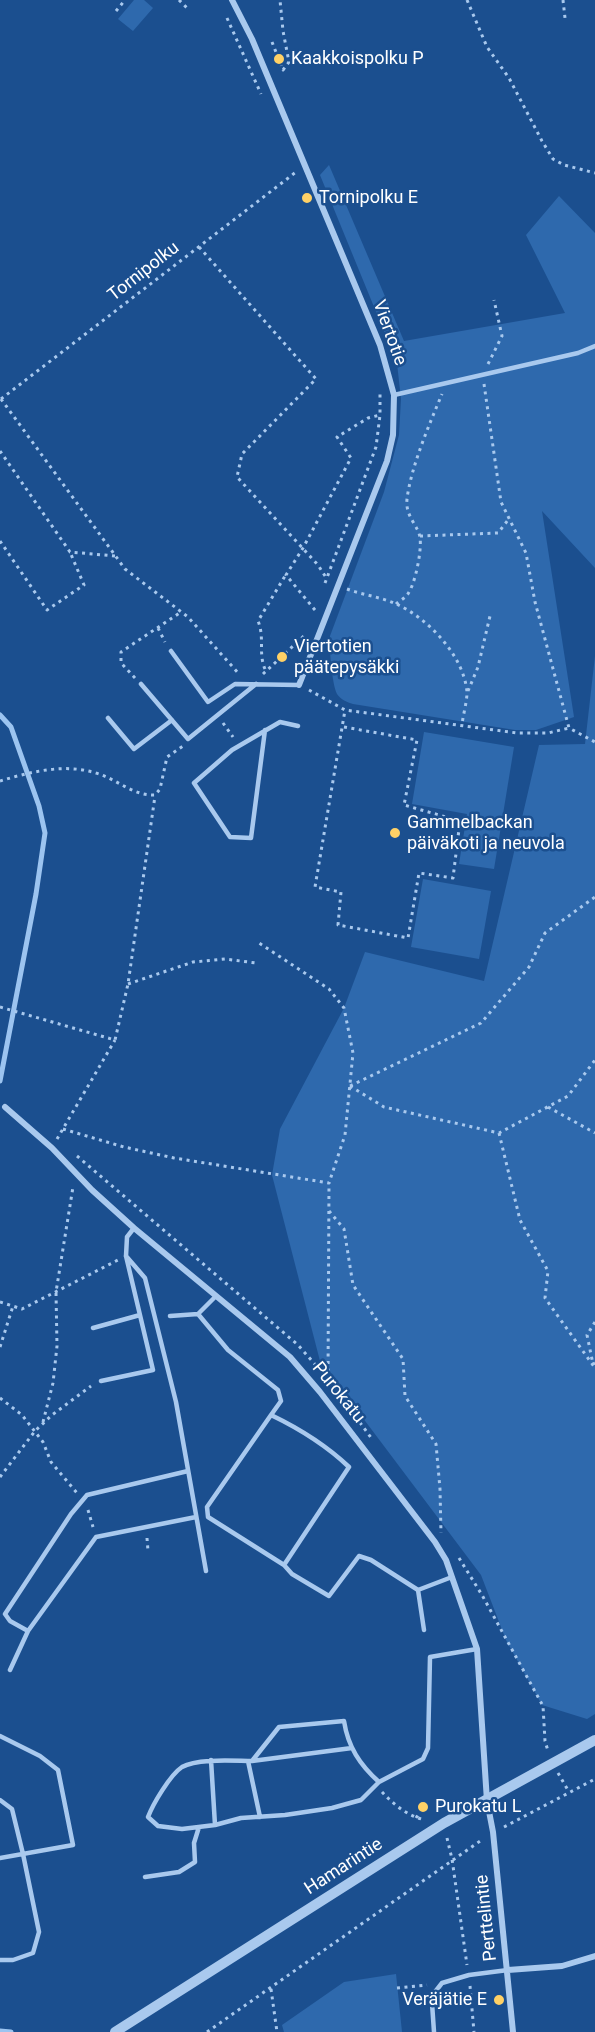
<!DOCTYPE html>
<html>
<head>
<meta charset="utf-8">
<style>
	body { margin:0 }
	canvas { display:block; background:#1b4f8f }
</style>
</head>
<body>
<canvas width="595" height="2032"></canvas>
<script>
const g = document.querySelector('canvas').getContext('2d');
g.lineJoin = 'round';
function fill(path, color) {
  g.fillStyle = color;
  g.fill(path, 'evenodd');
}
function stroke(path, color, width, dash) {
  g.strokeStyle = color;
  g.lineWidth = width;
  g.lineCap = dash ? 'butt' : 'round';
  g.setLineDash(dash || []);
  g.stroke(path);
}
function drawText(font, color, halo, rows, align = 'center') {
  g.font = font + ' Roboto,sans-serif';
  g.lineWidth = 5;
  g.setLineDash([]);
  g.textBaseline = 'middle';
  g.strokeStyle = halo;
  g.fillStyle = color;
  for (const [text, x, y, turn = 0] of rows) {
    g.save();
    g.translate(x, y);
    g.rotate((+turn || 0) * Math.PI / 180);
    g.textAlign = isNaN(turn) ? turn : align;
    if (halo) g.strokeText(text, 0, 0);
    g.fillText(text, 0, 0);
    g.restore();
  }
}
fill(new Path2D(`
	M 134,0 L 144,0 L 153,8 L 133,31 L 118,19 Z
	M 329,165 L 404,341 L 565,313 L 526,235 L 559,196 L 595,233 L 595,568 L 542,511 L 574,717 L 536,730 L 515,730 L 353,704 C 347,702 341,700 337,694 C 332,684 329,647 330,636 L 384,492 L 399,435 L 401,399 L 397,363 L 320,175 Z
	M 595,656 L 595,1714 L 587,1719 L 542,1705 L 506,1640 L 481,1575 L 320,1361 L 272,1175 L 280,1129 L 344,1008 L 365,952 L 484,981 L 539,745 L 585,744 Z
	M 424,732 L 514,747 L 494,869 L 459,864 L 467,814 L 412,804 Z
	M 423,879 L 491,891 L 479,959 L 411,947 Z
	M 396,1974 L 402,2032 L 284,2032 L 282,2025 L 344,1982 Z`), '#2e69ad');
stroke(new Path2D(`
	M 0,715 L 11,727 L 39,806 L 45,833 L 36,894 L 0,1081
	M 0,2031 L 11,2032`), '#9cc4f0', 5);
stroke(new Path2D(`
	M 179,0 L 189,10
	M 467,0 L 487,47 L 509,78 L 542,141 L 553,159 L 564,165 L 595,173
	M 563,0 L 565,18
	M 116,11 L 125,0
	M 227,18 L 261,94
	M 272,42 L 283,70 L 289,62 L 283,31 L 280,0
	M 199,247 L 316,379 L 242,454 L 237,477 L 318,565 L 327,579
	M 488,364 L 502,336 L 494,300
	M 484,384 L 501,502 L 526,553 L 535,602 L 569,728 L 595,742
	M 1,399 L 125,569 L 188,617 L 240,675
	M 1,399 L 296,172
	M 0,451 L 70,552 L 115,556
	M 420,536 L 498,533 L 508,520
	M 0,541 L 47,610 L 84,585 L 70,552
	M 325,583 L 376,447 L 380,415 L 380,392
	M 347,589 C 363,595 381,597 396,604 C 428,618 464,656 467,692 C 467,702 463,715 462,725
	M 396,604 C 399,601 404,599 407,595 C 415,586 422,550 420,538 C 419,526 405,517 407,499 C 411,467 429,425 442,394
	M 315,610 L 286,575 L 303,548 L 351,458 L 337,437 L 368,418 L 380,415
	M 158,628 L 165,642
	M 265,669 C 258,653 265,638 258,621 L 285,576
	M 263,674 L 306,634
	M 135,678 L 121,663 L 121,652 L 181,612
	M 309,690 L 345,710 L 517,733 L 548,733 L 569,728
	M 468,691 L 478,667 L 490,616
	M 223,723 L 233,737
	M 344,727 L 417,740 L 404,805 L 460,821 L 453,878 L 419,873 L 408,938 L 338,925 L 341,892 L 315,887 L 345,710
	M 0,781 C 30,772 64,763 96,773 C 117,779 133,796 155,795 L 160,789 L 167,757 L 183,746
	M 128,984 L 193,962 L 225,959 L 256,963
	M 0,1007 L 115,1040 L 128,984 L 155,796
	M 350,1086 L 481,1023 L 529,967 L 545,933 L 595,897
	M 350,1086 L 384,1107 L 499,1133 L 568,1096 L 595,1060
	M 548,1107 L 595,1133
	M 63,1129 L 124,1147 L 174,1158 L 329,1183 L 345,1135 L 353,1053 L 344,1008 L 329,989 L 259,943
	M 499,1133 L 520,1220 L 548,1271 L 545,1298 L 595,1368
	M 57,1139 L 115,1040
	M 77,1156 L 298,1345 L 328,1379 L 372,1439
	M 329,1211 L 344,1229 L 353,1285 L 403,1359 L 405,1396 L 436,1444 L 440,1489 L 441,1533
	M 0,1302 L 22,1309 L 118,1260
	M 595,1322 L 587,1335 L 593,1364 L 595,1363
	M 0,1347 L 13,1306
	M 328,1379 L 329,1183
	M 0,1398 L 22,1415 L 43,1442 L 51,1462 L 77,1493
	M 43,1422 L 53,1383 L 57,1346 L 56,1292 L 73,1187
	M 0,1477 L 35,1431 L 52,1415 L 91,1386
	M 88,1510 L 93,1527
	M 147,1538 L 148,1551
	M 459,1558 L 482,1595 L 543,1706 L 545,1741 L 548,1751
	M 558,1773 L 569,1792
	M 382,1792 C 394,1805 408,1816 425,1820
	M 416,1818 L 423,1807
	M 504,1827 L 595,1779
	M 447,1838 L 452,1859 L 467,1965
	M 470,1986 L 474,2032
	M 397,1988 L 427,1985
	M 271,1989 L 277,2032
	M 207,2032 L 483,1839`), '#a9c9ee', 3, [3, 4.5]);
stroke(new Path2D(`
	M 394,395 L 578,353 L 595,346
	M 171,651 L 208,702 L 235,684 L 299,685
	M 141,684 L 188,739 L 256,684
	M 108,718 L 134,749 L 172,720
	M 265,730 L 251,838 L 230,837 L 194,783 L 232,750 L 280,722 L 298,726
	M 126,1256 L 145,1278 L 176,1402 L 206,1571
	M 198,1314 L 216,1296
	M 170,1316 L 198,1314 L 228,1350 L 278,1390 L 281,1401 L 271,1415
	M 93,1328 L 140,1315
	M 101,1381 L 153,1370 L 126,1256 L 127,1237 L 134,1228
	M 188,1471 L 87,1495 L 71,1514 L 5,1614 L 10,1621 L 28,1631 L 96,1537 L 196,1517
	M 284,1565 L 208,1517 L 207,1507 L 271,1415 C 298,1428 327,1446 349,1467 L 284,1565 L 292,1574 L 329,1596 L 359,1556 L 371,1560 L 418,1590
	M 424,1630 L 418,1590 L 452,1577
	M 10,1670 L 28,1631
	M 0,1736 L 40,1756 L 58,1770 L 73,1845 L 0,1858
	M 211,1760 L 215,1825
	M 248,1761 L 260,1817
	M 252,1761 L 352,1748
	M 379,1782 L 361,1800 L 332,1808 L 285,1815 L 241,1818 L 215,1825 L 182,1829 L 158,1826 L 148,1817 C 153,1804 170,1775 182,1767 C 198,1758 235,1761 252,1761 L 279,1727 L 344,1721 C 348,1747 360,1765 379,1782 L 423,1759 L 428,1748 L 430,1657 L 477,1649
	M 0,1800 L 12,1809 L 23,1854 L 39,1932 L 33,1953 L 13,1960 L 0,1960
	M 145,1877 L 179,1872 L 195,1862 L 194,1843 L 199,1827
	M 434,2032 L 432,2003 L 435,1992 L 442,1983 L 469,1975 L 508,1970`), '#a9c9ee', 4.5);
stroke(new Path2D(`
	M 232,0 L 252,39 L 380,345 L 394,395 L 393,435 L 387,461 L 299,685
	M 5,1107 L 52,1148 L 92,1190 L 134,1228 L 290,1357 L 320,1392 L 435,1542 L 446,1560 L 477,1649 L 487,1801 L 493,1832 L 513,2032
	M 508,1970 L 562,1966 L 595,1956`), '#a9c9ee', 6);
stroke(new Path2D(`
	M 115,2032 L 444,1823 L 595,1740`), '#a9c9ee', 10);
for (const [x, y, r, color] of [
	[279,59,6,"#ffd166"],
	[307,198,6,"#ffd166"],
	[282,657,6,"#ffd166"],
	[395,833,6,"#ffd166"],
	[423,1807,6,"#ffd166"],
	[499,2000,6,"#ffd166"]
]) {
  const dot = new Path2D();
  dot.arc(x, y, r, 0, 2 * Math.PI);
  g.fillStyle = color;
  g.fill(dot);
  stroke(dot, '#1b4f8f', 2);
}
drawText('18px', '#fff', '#1b4f8f', [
	["Kaakkoispolku P",291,59],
	["Tornipolku E",319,198],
	["Viertotien",294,647],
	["päätepysäkki",294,668],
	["Gammelbackan",407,823],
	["päiväkoti ja neuvola",407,844],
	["Purokatu L",435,1807],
	["Veräjätie E",487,2000,"right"]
], 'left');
drawText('18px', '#fff', '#1b4f8f', [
	["Tornipolku",144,272,-38],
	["Viertotie",389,333,70],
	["Purokatu",338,1393,51],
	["Hamarintie",344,1867,-33],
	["Perttelintie",487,1918,-96]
]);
</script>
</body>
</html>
